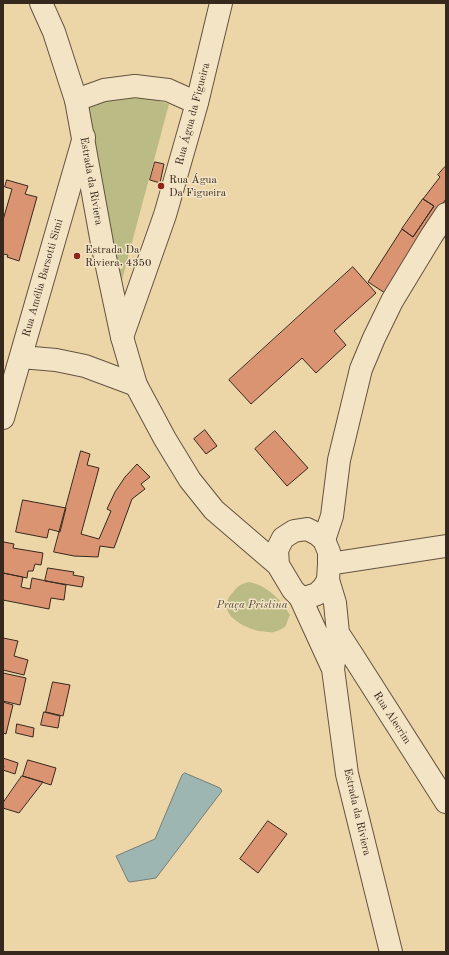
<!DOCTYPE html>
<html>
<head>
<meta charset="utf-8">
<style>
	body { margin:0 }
	#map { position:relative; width:449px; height:955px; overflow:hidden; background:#ecd5a7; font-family:"Old Standard TT",serif }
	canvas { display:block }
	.frame { position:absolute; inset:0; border:4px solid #37281d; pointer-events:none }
</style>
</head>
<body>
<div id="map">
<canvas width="449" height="955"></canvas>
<div class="frame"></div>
</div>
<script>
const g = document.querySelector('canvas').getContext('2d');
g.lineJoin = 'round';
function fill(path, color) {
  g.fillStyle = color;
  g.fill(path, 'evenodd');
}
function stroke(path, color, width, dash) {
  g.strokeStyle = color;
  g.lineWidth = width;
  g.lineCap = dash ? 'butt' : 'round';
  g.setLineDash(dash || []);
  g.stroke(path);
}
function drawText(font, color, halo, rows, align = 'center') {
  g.font = font + ' "Old Standard TT",serif';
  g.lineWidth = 3;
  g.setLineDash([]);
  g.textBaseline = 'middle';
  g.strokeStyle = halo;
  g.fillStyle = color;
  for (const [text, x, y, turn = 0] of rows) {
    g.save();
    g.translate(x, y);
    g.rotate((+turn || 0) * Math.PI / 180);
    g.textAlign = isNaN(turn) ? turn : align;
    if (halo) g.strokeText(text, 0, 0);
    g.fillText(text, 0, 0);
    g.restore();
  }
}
fill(new Path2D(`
	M 140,95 L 169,104 L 119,291 L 84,102 Z
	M 249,582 C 266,585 282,600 290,615 C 288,618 287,624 285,627 C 283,628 276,632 274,632 C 272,633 270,632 267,632 C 248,631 211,614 234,591 C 239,585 241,584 249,582 Z`), '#bbbc85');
const water = new Path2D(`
	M 185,773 L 220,788 L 222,791 L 156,878 L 130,882 L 128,881 L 116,856 L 155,839 L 182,775 L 183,774 Z`);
fill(water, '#9db6b2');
stroke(water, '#747d76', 1);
const building = new Path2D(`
	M 155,162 L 164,164 L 160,183 L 150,180 Z
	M 445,167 L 446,168 L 446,199 L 416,241 L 385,293 L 368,282 L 402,229 L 413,237 L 434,206 L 423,199 L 440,177 L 438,175 Z
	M 7,180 L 28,186 L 25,194 L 37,197 L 19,261 L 7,257 L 8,255 L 3,254 L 3,220 L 12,189 L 5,187 Z
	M 423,199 L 434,206 L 413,237 L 402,229 Z
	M 353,267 L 376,293 L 334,331 L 346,345 L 316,373 L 302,358 L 251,404 L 229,380 Z
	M 205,430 L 217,446 L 206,454 L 194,439 Z
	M 275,431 L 308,468 L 287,486 L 255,449 Z
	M 81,451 L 90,454 L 87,465 L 99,468 L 81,534 L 99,539 L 111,511 L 107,509 L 115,492 L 125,477 L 137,464 L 150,477 L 141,484 L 145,489 L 132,499 L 114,548 L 100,546 L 98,557 L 74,556 L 54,552 Z
	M 23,500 L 66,508 L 60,532 L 49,529 L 47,538 L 16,532 Z
	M 4,542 L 14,544 L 13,548 L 43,553 L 41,565 L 35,564 L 33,571 L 28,571 L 27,578 L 3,573 L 3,547 Z
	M 48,568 L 74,572 L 73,575 L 84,577 L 82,587 L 45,581 Z
	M 3,573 L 23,577 L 21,587 L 30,589 L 32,578 L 66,585 L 64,600 L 51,598 L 49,609 L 3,600 Z
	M 3,638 L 18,641 L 14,656 L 28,660 L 24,675 L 3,670 Z
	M 3,673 L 26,678 L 20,705 L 3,701 Z
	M 53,682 L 70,685 L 63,716 L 46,712 Z
	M 3,702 L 13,705 L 6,734 L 3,733 Z
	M 44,712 L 60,716 L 58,728 L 41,725 Z
	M 17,724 L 34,728 L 33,737 L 16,733 Z
	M 3,758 L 18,763 L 15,774 L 3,770 L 4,766 L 3,766 Z
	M 28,760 L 56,768 L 51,785 L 23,776 Z
	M 22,776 L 43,782 L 19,813 L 3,808 L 3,803 Z
	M 268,821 L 287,834 L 258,873 L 240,859 Z`);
fill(building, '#da9472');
stroke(building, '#37281d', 1);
const minor = new Path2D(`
	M 76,100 L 104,90 L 135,86 L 168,90 L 197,103
	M 122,337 L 165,215 L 197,103 L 221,3
	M 21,357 L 56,360 L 85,366 L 136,385
	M 3,418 L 84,137
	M 324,540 L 332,516 L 339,460 L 361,369 L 374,338 L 392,301 L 432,235 L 446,214
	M 329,564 L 446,546
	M 328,580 L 335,603 L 338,633 L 333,669 L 347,774 L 391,952
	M 300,597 L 333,669
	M 338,633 L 353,656 L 446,802`);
const tertiary = new Path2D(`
	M 41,3 L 54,32 L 76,100 L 102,243 L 122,337 L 136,385 L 165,439 L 190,480 L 214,510 L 278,565
	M 307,529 L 317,534 L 324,540 L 329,552 L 329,564 L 328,580 L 324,587 L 317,594 L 308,597 L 300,597 L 293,590 L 278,565 L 277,550 L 283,538 L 294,531 Z`);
stroke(minor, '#645340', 24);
stroke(tertiary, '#645340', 24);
stroke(minor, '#f3e4c6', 22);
stroke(tertiary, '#f3e4c6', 22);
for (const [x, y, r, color] of [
	[161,186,4,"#8f2418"],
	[77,256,4,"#8f2418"]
]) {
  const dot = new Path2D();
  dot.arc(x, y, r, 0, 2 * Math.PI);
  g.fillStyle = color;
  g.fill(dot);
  stroke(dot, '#f3e4c6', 1.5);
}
drawText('11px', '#37281d', '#f3e4c6', [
	["Rua Água da Figueira",193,114,-75],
	["Estrada da Riviera",91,181,80],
	["Rua Amélia Barsotti Simi",43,278,-74],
	["Rua Alecrim",392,718,57],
	["Estrada da Riviera",357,812,77]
]);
drawText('11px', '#37281d', '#f3e4c6', [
	["Rua Água",169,180],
	["Da Figueira",169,193],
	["Estrada Da",85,250],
	["Riviera, 4350",85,263]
], 'left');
drawText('italic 11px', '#584d37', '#f3e4c6', [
	["Praça Pristina",252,605]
]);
</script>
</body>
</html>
